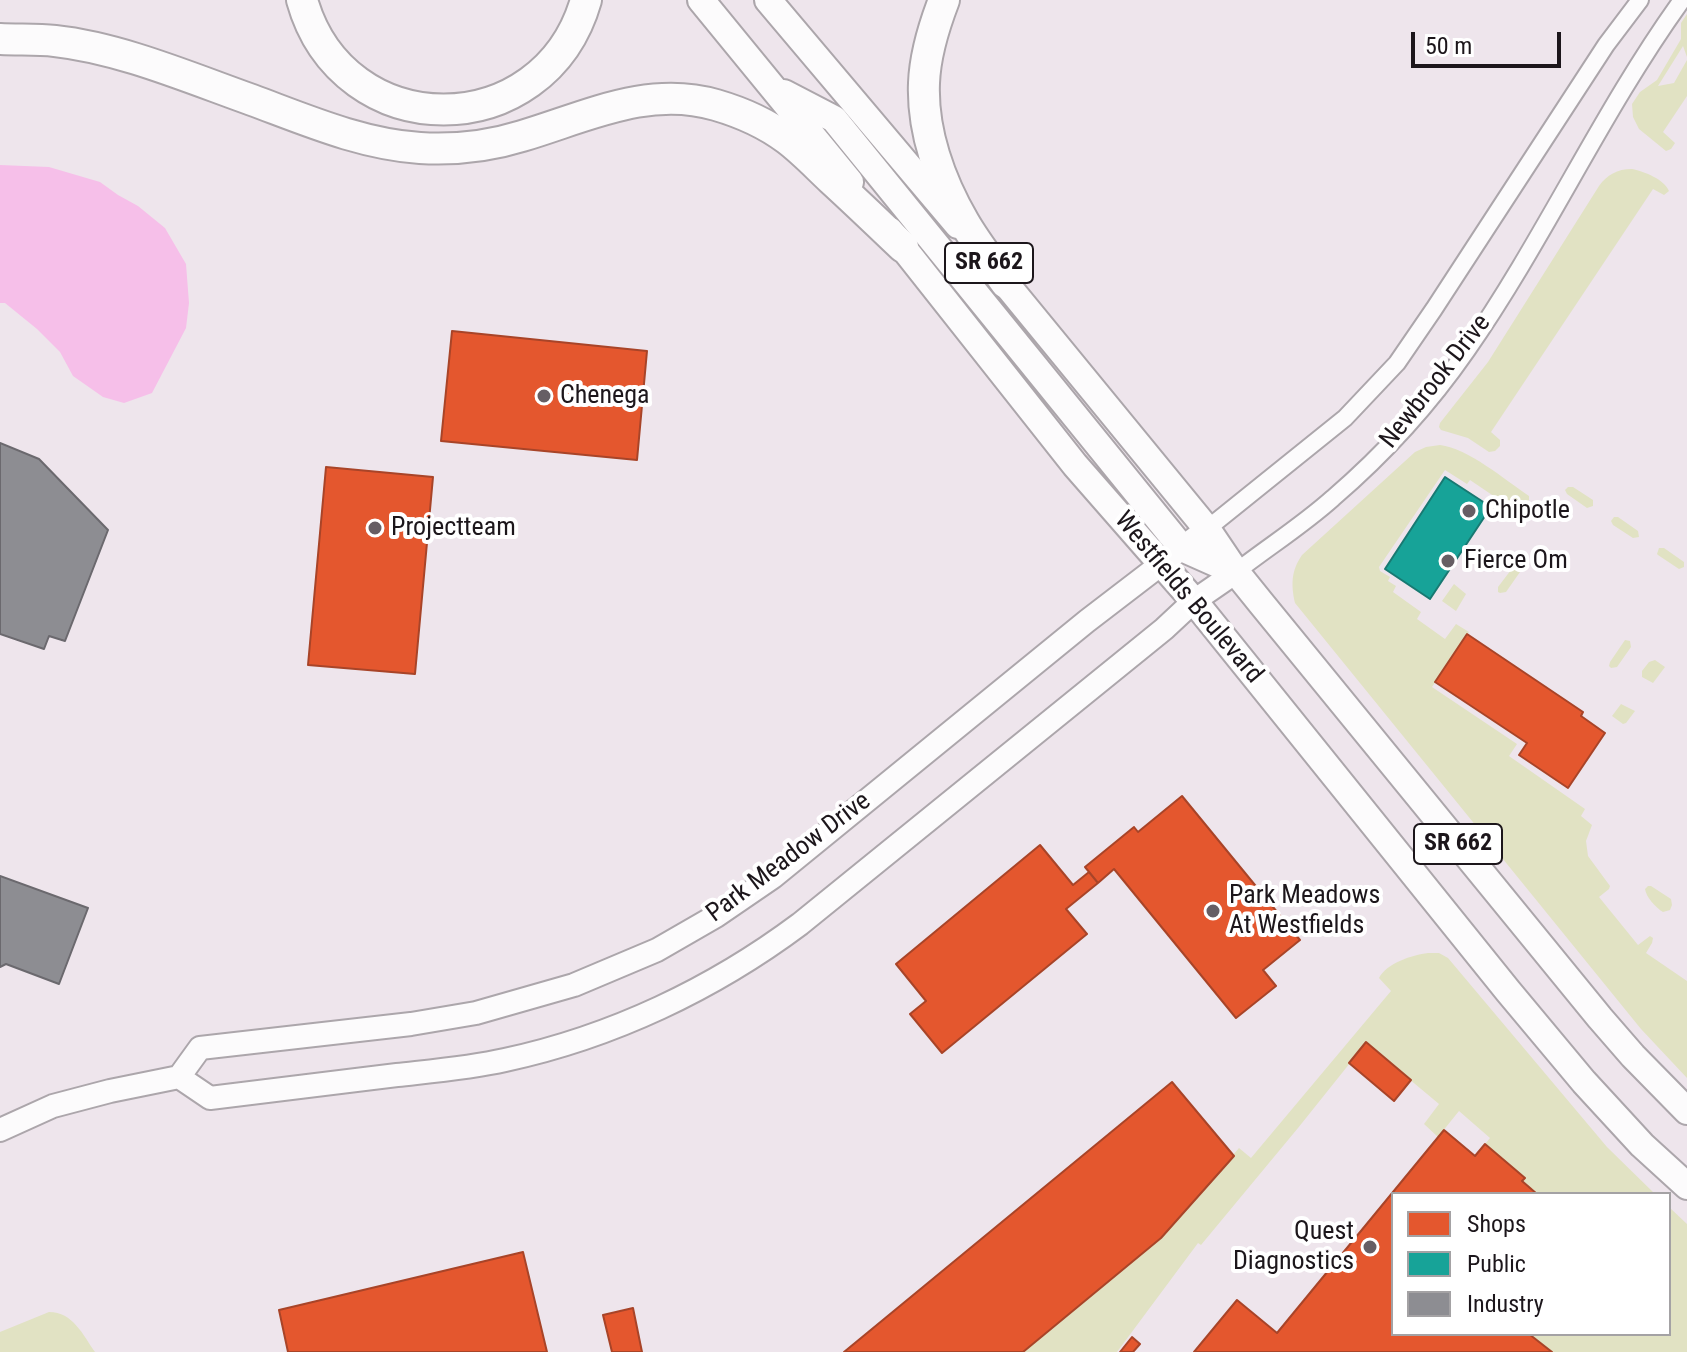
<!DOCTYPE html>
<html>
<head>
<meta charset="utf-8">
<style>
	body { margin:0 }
	#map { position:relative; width:1687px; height:1352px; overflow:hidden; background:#eee5ec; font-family:"Roboto Condensed",sans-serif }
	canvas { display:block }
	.legend { position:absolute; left:1391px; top:1192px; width:280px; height:144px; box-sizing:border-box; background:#fff; border:2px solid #a4a2a4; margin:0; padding:10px 14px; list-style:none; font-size:24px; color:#1c161b }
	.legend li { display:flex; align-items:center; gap:16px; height:40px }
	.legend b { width:40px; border:2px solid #a4a2a4 }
	.scale { position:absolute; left:1411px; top:32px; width:150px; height:36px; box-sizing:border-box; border:4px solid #1c161b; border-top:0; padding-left:10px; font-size:24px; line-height:28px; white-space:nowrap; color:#1c161b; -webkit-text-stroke:6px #fff; paint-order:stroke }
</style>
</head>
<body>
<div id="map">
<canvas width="1687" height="1352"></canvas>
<ul class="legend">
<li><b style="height:22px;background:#e4572e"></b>Shops</li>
<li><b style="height:22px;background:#17a398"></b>Public</li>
<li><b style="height:22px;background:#8d8d92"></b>Industry</li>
</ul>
<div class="scale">50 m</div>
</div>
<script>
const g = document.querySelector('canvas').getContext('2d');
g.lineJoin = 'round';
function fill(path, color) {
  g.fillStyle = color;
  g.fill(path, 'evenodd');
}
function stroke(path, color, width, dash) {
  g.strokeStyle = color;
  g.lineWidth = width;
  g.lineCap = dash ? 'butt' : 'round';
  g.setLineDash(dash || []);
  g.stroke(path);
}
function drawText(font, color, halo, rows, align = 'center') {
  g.font = font + ' "Roboto Condensed",sans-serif';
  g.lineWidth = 8;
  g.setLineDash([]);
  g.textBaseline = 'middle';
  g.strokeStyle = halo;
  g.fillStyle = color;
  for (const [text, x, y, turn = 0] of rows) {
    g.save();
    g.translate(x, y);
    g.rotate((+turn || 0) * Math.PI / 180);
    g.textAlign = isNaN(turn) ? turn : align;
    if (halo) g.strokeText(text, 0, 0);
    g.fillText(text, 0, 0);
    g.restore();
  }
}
fill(new Path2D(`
	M 1687,14 L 1687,57 L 1683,46 L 1658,86 L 1674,83 L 1687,60 L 1687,96 L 1663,132 L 1675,143 L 1671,149 L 1666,151 L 1639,129 L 1633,117 L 1632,104 L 1640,92 L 1657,80 L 1681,39 L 1681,23 Z
	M 1632,169 C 1645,172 1664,179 1669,191 L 1664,195 L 1653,189 L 1491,432 L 1500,440 L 1500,446 L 1495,451 L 1489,452 L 1468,438 L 1441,430 L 1439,427 L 1440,423 L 1488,362 L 1599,186 C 1607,175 1617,169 1632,169 Z
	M 1440,445 C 1468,448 1505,480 1529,496 L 1529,500 L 1525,504 L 1512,497 L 1501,513 L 1496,510 L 1501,501 L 1470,480 L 1467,484 L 1445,470 L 1379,567 L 1380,571 L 1390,577 L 1388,581 L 1396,586 L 1393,592 L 1421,612 L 1417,619 L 1445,639 L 1456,624 L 1469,632 L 1432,687 L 1517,744 L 1509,756 L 1585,809 L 1581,816 L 1592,825 L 1586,841 L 1588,856 L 1610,886 L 1609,889 L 1599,897 L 1638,945 L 1650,936 L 1653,938 L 1652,943 L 1646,953 L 1687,981 L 1687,1078 L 1641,1029 L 1295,603 C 1291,585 1291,571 1302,555 L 1415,452 L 1426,447 Z
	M 1568,487 L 1573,487 L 1593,500 L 1593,506 L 1587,508 L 1567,494 L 1565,490 Z
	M 1614,517 L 1618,517 L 1638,531 L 1639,537 L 1633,538 L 1613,525 L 1611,521 Z
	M 1659,548 L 1664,548 L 1684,562 L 1684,567 L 1679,569 L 1658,555 L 1657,554 Z
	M 1514,566 L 1518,566 L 1520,572 L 1506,592 L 1500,593 L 1498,592 L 1498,587 Z
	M 1454,584 L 1466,594 L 1456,611 L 1442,601 Z
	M 1625,640 L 1630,641 L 1631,647 L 1617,667 L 1611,668 L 1609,666 L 1610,662 Z
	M 1655,660 L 1665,667 L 1653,683 L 1642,677 L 1642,671 L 1649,662 Z
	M 1621,704 L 1635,711 L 1626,723 L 1623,724 L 1612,716 Z
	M 1648,886 L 1651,886 L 1671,899 L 1672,905 L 1670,910 L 1663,912 C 1656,908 1646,897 1645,889 Z
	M 1428,953 L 1439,953 L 1448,958 L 1607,1147 L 1655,1194 L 1537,1194 L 1522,1181 L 1524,1178 L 1485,1144 L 1490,1138 L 1459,1111 L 1438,1137 L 1424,1124 L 1439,1104 L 1366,1043 L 1298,1128 L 1201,1245 L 1198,1243 L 1117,1352 L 1023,1352 L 1161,1238 L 1239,1148 L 1251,1158 L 1391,991 L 1379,978 C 1387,963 1412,955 1428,953 Z
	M 1669,1207 L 1687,1224 L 1687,1352 L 1552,1352 L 1529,1334 L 1669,1334 Z
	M 49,1312 C 73,1312 83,1335 95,1352 L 0,1352 L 0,1332 Z`), '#e1e2c3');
fill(new Path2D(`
	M 0,165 L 49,167 L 100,182 L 118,195 L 138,206 L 165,228 L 186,264 L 189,303 L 186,328 L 152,393 L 124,403 L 103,397 L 73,376 L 60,352 L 37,329 L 5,303 L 0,303 Z`), '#f6bfe9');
const shops = new Path2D(`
	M 452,331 L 647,351 L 637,460 L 441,441 Z
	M 326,467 L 433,477 L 415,674 L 308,665 Z
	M 1467,634 L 1583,712 L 1581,716 L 1605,733 L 1568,788 L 1519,755 L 1527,743 L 1435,682 Z
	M 1182,796 L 1300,940 L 1263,970 L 1276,986 L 1236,1018 L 1114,869 L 1098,883 L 1085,867 L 1134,827 L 1138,832 Z
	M 1040,845 L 1073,885 L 1089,872 L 1098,883 L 1066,909 L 1087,934 L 942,1053 L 910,1014 L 926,1001 L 896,964 Z
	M 1366,1042 L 1411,1080 L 1394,1101 L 1349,1063 Z
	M 1172,1082 L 1234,1156 L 1161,1238 L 1023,1352 L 844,1352 Z
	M 1444,1130 L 1475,1156 L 1485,1144 L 1525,1178 L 1522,1181 L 1537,1194 L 1393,1194 L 1393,1334 L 1529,1334 L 1552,1352 L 1194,1352 L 1237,1300 L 1277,1333 Z
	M 523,1252 L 547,1352 L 288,1352 L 279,1310 Z
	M 633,1308 L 642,1352 L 612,1352 L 603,1315 Z
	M 1132,1337 L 1140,1344 L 1133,1352 L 1120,1352 Z`);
fill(shops, '#e4572e');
stroke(shops, '#a84428', 2);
const public = new Path2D(`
	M 1445,477 L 1491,507 L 1430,599 L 1385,569 Z`);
fill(public, '#17a398');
stroke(public, '#187972', 2);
const industry = new Path2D(`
	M 0,443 L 39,459 L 108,530 L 65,641 L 49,636 L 44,649 L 0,634 Z
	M 0,876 L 88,908 L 59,984 L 6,964 L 0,967 Z`);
fill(industry, '#8d8d92');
stroke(industry, '#6b696e', 2);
const street = new Path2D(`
	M 1207,529 L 1345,418 L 1397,363 L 1434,309 L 1606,45 L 1640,0
	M 1236,572 C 1268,547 1303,525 1333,498 C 1383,455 1429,405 1467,350 C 1545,238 1602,111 1682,0`);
const secondary = new Path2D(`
	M 179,1077 L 210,1098 C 272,1090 335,1083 397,1075 C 433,1071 470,1068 505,1060 C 612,1037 713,989 800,924 L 1164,629 L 1194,601 L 1236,572
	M 0,1130 L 53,1106 L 110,1091 L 179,1077 L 200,1048 L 411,1024 L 476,1013 L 574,985 L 657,950 L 716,916 L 773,877 L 1087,621 L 1207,529`);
const primary = new Path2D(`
	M 701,0 L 850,182
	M 768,0 L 958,225
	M 784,93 L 834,119 L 1182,548 L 1236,572
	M 890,231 L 1075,465 L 1194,601 L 1508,991 L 1584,1082 L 1642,1145 L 1687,1186
	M 993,268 L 1207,529 L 1236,572 L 1261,603 L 1600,1018 L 1633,1056 L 1687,1111`);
const highway = new Path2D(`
	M 302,0 C 343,146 544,146 586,0
	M 944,0 C 934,26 925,55 924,83 C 922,131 940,181 964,222 C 976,243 992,263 1006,283
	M 0,39 C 18,40 37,39 55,41 C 120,48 190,78 252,100 C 306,120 361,144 420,148 C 454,150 490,146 522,136 C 586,117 648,85 716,105 C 740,112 767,124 787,139 C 803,151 817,166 832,180 C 856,202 879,224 903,247`);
stroke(street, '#aca6ab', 20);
stroke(secondary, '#aca6ab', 26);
stroke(primary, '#aca6ab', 30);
stroke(highway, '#aca6ab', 34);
stroke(street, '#fcfbfc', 16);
stroke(secondary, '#fcfbfc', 22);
stroke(primary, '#fcfbfc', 26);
stroke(highway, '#fcfbfc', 30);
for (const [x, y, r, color] of [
	[544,396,8,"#665e64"],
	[1469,511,8,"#665e64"],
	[375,528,8,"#665e64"],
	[1448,561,8,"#665e64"],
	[1213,911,8,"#665e64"],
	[1370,1247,8,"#665e64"]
]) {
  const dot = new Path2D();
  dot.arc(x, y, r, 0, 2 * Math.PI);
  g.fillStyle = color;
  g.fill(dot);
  stroke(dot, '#fff', 3);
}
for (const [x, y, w] of [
	[989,263,88],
	[1458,844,88]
]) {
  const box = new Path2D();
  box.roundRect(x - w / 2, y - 20, w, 40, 6);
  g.fillStyle = '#fff';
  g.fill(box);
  stroke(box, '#1c161b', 2);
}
drawText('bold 24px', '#1c161b', null, [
	["SR 662",989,263],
	["SR 662",1458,844]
]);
drawText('26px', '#1c161b', '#fff', [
	["Newbrook Drive",1436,382,-52],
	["Westfields Boulevard",1188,598,50],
	["Park Meadow Drive",789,858,-37]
]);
drawText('26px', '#1c161b', '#fff', [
	["Chenega",560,396],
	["Chipotle",1485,511],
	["Projectteam",391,528],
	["Fierce Om",1464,561],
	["Park Meadows",1229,896],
	["At Westfields",1229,926],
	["Quest",1354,1232,"right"],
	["Diagnostics",1354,1262,"right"]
], 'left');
</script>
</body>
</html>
